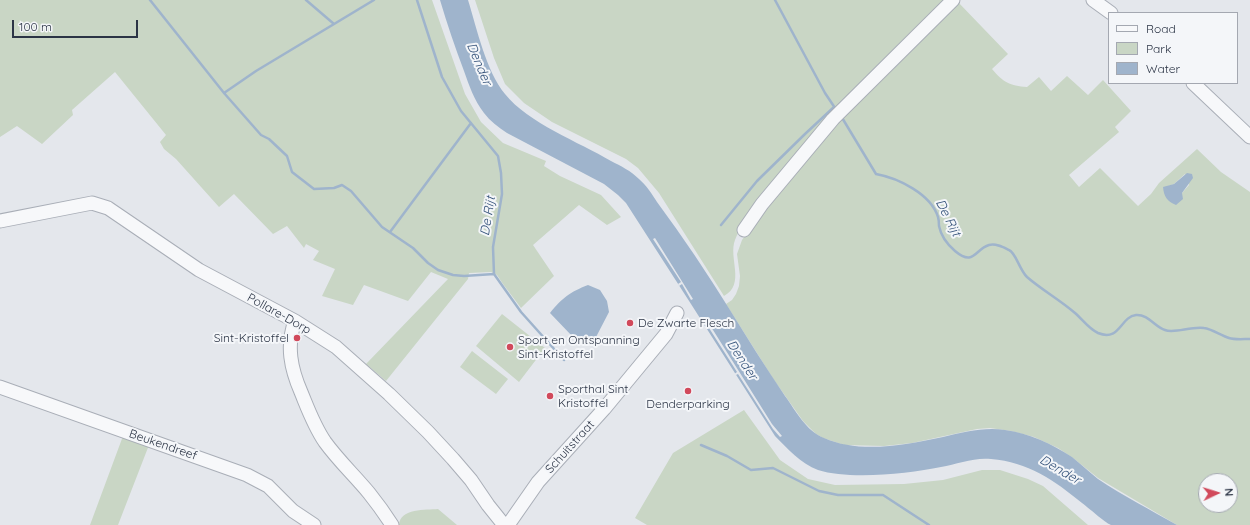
<!DOCTYPE html>
<html>
<head>
<meta charset="utf-8">
<style>
	body { margin:0 }
	#map { position:relative; width:1250px; height:525px; overflow:hidden; background:#e4e7ec; font-family:Quicksand,sans-serif }
	canvas { display:block }
	.legend { position:absolute; left:1108px; top:12px; width:130px; height:72px; box-sizing:border-box; background:#f4f6f9; border:1px solid #a4a8b1; margin:0; padding:5px 7px; list-style:none; font-size:12px; color:#2b3445 }
	.legend li { display:flex; align-items:center; gap:8px; height:20px }
	.legend b { width:20px; border:1px solid #a4a8b1 }
	.north { position:absolute; left:1198px; top:473px; width:40px; height:40px; box-sizing:border-box; background:#f4f6f9; border:1px solid #a4a8b1; border-radius:50%; rotate:86deg; font-size:11px; font-weight:700; line-height:16px; text-align:center; color:#2b3445 }
	.north::after { content:''; display:block; margin:auto; width:14px; height:18px; background:#d1495b; clip-path:polygon(50% 0,100% 100%,50% 72%,0 100%) }
	.scale { position:absolute; left:12px; top:20px; width:126px; height:18px; box-sizing:border-box; border:2px solid #2b3445; border-top:0; padding-left:5px; font-size:12px; line-height:14px; white-space:nowrap; color:#2b3445; -webkit-text-stroke:3px #f4f6f9; paint-order:stroke }
</style>
</head>
<body>
<div id="map">
<canvas width="1250" height="525"></canvas>
<ul class="legend">
<li><b style="height:5px;background:#f7f8fa"></b>Road</li>
<li><b style="height:11px;background:#c9d6c5"></b>Park</li>
<li><b style="height:11px;background:#9fb4cc"></b>Water</li>
</ul>
<div class="north">N</div>
<div class="scale">100 m</div>
</div>
<script>
const g = document.querySelector('canvas').getContext('2d');
g.lineJoin = 'round';
function fill(path, color) {
  g.fillStyle = color;
  g.fill(path, 'evenodd');
}
function stroke(path, color, width, dash) {
  g.strokeStyle = color;
  g.lineWidth = width;
  g.lineCap = dash ? 'butt' : 'round';
  g.setLineDash(dash || []);
  g.stroke(path);
}
function drawText(font, color, halo, rows, align = 'center') {
  g.font = font + ' Quicksand,sans-serif';
  g.lineWidth = 4;
  g.setLineDash([]);
  g.textBaseline = 'middle';
  g.strokeStyle = halo;
  g.fillStyle = color;
  for (const [text, x, y, turn = 0] of rows) {
    g.save();
    g.translate(x, y);
    g.rotate((+turn || 0) * Math.PI / 180);
    g.textAlign = isNaN(turn) ? turn : align;
    if (halo) g.strokeText(text, 0, 0);
    g.fillText(text, 0, 0);
    g.restore();
  }
}
fill(new Path2D(`
	M 0,0 L 432,0 L 465,94 L 481,122 L 503,143 L 546,161 L 544,166 L 560,176 L 601,195 L 621,217 L 607,225 L 579,205 L 533,245 L 554,276 L 521,308 L 503,284 L 497,275 L 491,272 L 469,273 L 468,279 L 386,381 L 366,364 L 448,279 L 431,272 L 408,301 L 364,285 L 353,305 L 322,296 L 335,269 L 313,260 L 319,251 L 306,244 L 304,248 L 287,226 L 273,234 L 234,194 L 219,207 L 176,159 L 164,149 L 160,142 L 166,135 L 115,72 L 72,110 L 73,115 L 42,144 L 17,126 L 0,137 Z
	M 475,0 L 950,0 L 744,223 C 741,228 737,234 735,240 C 728,258 746,284 724,296 L 659,193 L 638,168 L 626,159 L 552,122 L 524,103 L 505,84 L 494,58 Z
	M 957,1 L 1008,54 L 992,69 C 1003,82 1010,86 1027,87 L 1039,77 L 1051,91 L 1067,76 L 1088,95 L 1103,80 L 1131,111 L 1115,127 L 1119,132 L 1069,175 L 1079,187 L 1100,168 L 1138,206 L 1151,194 L 1159,183 L 1197,149 L 1221,172 L 1250,192 L 1250,525 L 1177,525 L 1098,478 L 1073,458 L 1058,448 L 1034,437 L 1011,431 L 990,428 L 977,429 L 912,443 L 884,446 L 844,445 L 823,438 L 816,434 L 803,421 L 774,380 L 726,304 L 732,300 L 736,294 L 739,286 L 740,276 L 737,254 L 742,240 L 752,226 L 806,156 ZM 1185,174 L 1189,185 L 1182,193 L 1163,188 L 1174,184 ZM 1206,481 L 1230,481 L 1230,505 L 1206,505 Z
	M 502,314 L 545,348 L 519,382 L 476,346 Z
	M 472,351 L 508,379 L 496,394 L 460,367 Z
	M 744,410 L 780,460 L 808,479 L 835,485 L 904,484 L 943,480 L 982,470 L 1000,470 L 1028,479 L 1043,486 L 1088,525 L 647,525 L 635,518 L 673,453 Z
	M 123,436 L 149,445 L 118,525 L 90,525 Z
	M 438,509 L 457,525 L 399,525 C 400,508 426,510 438,509 Z`), '#c9d6c5');
fill(new Path2D(`
	M 440,0 L 468,0 C 477,29 486,71 505,94 C 528,123 579,142 611,161 C 621,166 631,171 639,179 C 646,185 652,194 657,202 C 683,237 707,273 730,310 C 748,339 766,368 785,396 C 796,411 806,431 824,438 C 860,454 905,445 943,437 C 964,432 984,427 1005,430 C 1029,433 1052,444 1072,457 C 1081,464 1089,472 1098,479 C 1123,496 1151,510 1177,525 C 1160,525 1143,525 1126,525 C 1122,525 1115,525 1111,525 C 1104,522 1089,508 1082,503 C 1054,480 1028,462 991,459 C 975,457 957,464 941,467 C 908,474 849,480 818,470 C 801,464 787,448 775,436 L 691,304 L 626,203 L 618,195 L 604,184 L 507,133 C 498,127 490,121 484,113 C 474,100 469,85 464,71 C 455,47 447,24 440,0 Z
	M 1187,173 L 1192,174 L 1193,178 L 1182,193 L 1183,199 L 1176,205 C 1167,201 1164,197 1163,187 L 1174,184 Z
	M 588,285 L 600,290 L 607,301 L 609,312 L 595,339 L 586,344 L 572,336 L 550,313 C 562,298 570,292 588,285 Z`), '#9fb4cc');
fill(new Path2D(`
	M 655,238 L 693,299 L 691,300 L 682,284 L 679,286 L 678,284 L 681,282 L 653,239 Z
	M 706,322 L 708,322 L 772,424 L 782,436 L 780,437 L 773,429 L 738,374 L 734,376 L 733,375 L 737,372 L 709,328 L 707,329 L 706,328 L 708,327 Z`), '#e4e7ec');
stroke(new Path2D(`
	M 150,0 L 224,93 L 261,135 L 269,139 L 287,156 L 292,172 L 314,189 L 334,188 L 342,185 L 351,191 L 382,227 L 413,248 L 428,263 L 438,270 L 453,275 L 464,276 L 494,274
	M 306,0 L 334,24
	M 417,0 L 442,77 L 461,111 L 498,156 L 501,173 L 502,194 L 493,247 L 494,274 L 521,312 L 564,360
	M 775,0 L 825,93 L 837,111
	M 224,93 L 256,71 L 374,0
	M 841,116 L 876,174 C 898,178 931,194 938,217 C 939,220 939,223 939,226 C 941,236 948,245 955,251 C 974,267 975,249 989,245 C 996,243 1003,247 1009,250 C 1016,253 1019,269 1027,277 C 1042,290 1060,300 1075,313 C 1083,320 1089,329 1098,333 C 1120,342 1120,317 1136,315 C 1148,314 1155,327 1165,330 C 1174,334 1191,326 1204,328 C 1212,329 1220,335 1229,338 C 1235,340 1243,339 1250,339
	M 721,225 L 757,181 L 805,134 L 834,107
	M 390,232 L 471,123
	M 701,445 L 727,456 L 751,470 L 773,468 L 819,491 L 838,495 L 883,495 L 929,525`), '#9fb4cc', 2.5);
const minor = new Path2D(`
	M 1093,0 L 1111,13
	M 1193,83 L 1250,137
	M 0,221 L 92,203 L 108,208 L 199,270 L 295,321 L 336,347 L 389,394 L 428,432 L 453,459 L 471,480 L 488,505 L 504,525
	M 744,230 L 762,204 L 833,119 L 953,0
	M 295,321 C 286,346 291,369 301,392 C 308,409 314,426 325,442 C 338,460 354,475 369,493 C 377,503 385,514 392,525
	M 0,387 L 247,475 L 268,486 L 293,511 L 314,525
	M 508,525 L 538,482 L 604,409 L 666,334 L 677,313`);
stroke(minor, '#a9aeb7', 15);
stroke(minor, '#f7f8fa', 13);
for (const [x, y, r, color] of [
	[630,323,4,"#d1495b"],
	[297,338,4,"#d1495b"],
	[510,347,4,"#d1495b"],
	[688,391,4,"#d1495b"],
	[550,396,4,"#d1495b"]
]) {
  const dot = new Path2D();
  dot.arc(x, y, r, 0, 2 * Math.PI);
  g.fillStyle = color;
  g.fill(dot);
  stroke(dot, '#f4f6f9', 1.5);
}
drawText('12px', '#2b3445', '#f4f6f9', [
	["Pollare-Dorp",279,314,29],
	["Beukendreef",163,445,19],
	["Schuitstraat",570,447,-48]
]);
drawText('12px', '#2b3445', '#f4f6f9', [
	["De Zwarte Flesch",638,323],
	["Sint-Kristoffel",289,338,"right"],
	["Sport en Ontspanning",518,340],
	["Sint-Kristoffel",518,354],
	["Sporthal Sint",558,389],
	["Kristoffel",558,403],
	["Denderparking",688,404,"center"]
], 'left');
drawText('italic 13px', '#34527a', '#f4f6f9', [
	["Dender",479,64,67],
	["De Rijt",488,216,-81],
	["De Rijt",948,218,63],
	["Dender",742,360,57],
	["Dender",1060,470,30]
]);
</script>
</body>
</html>
